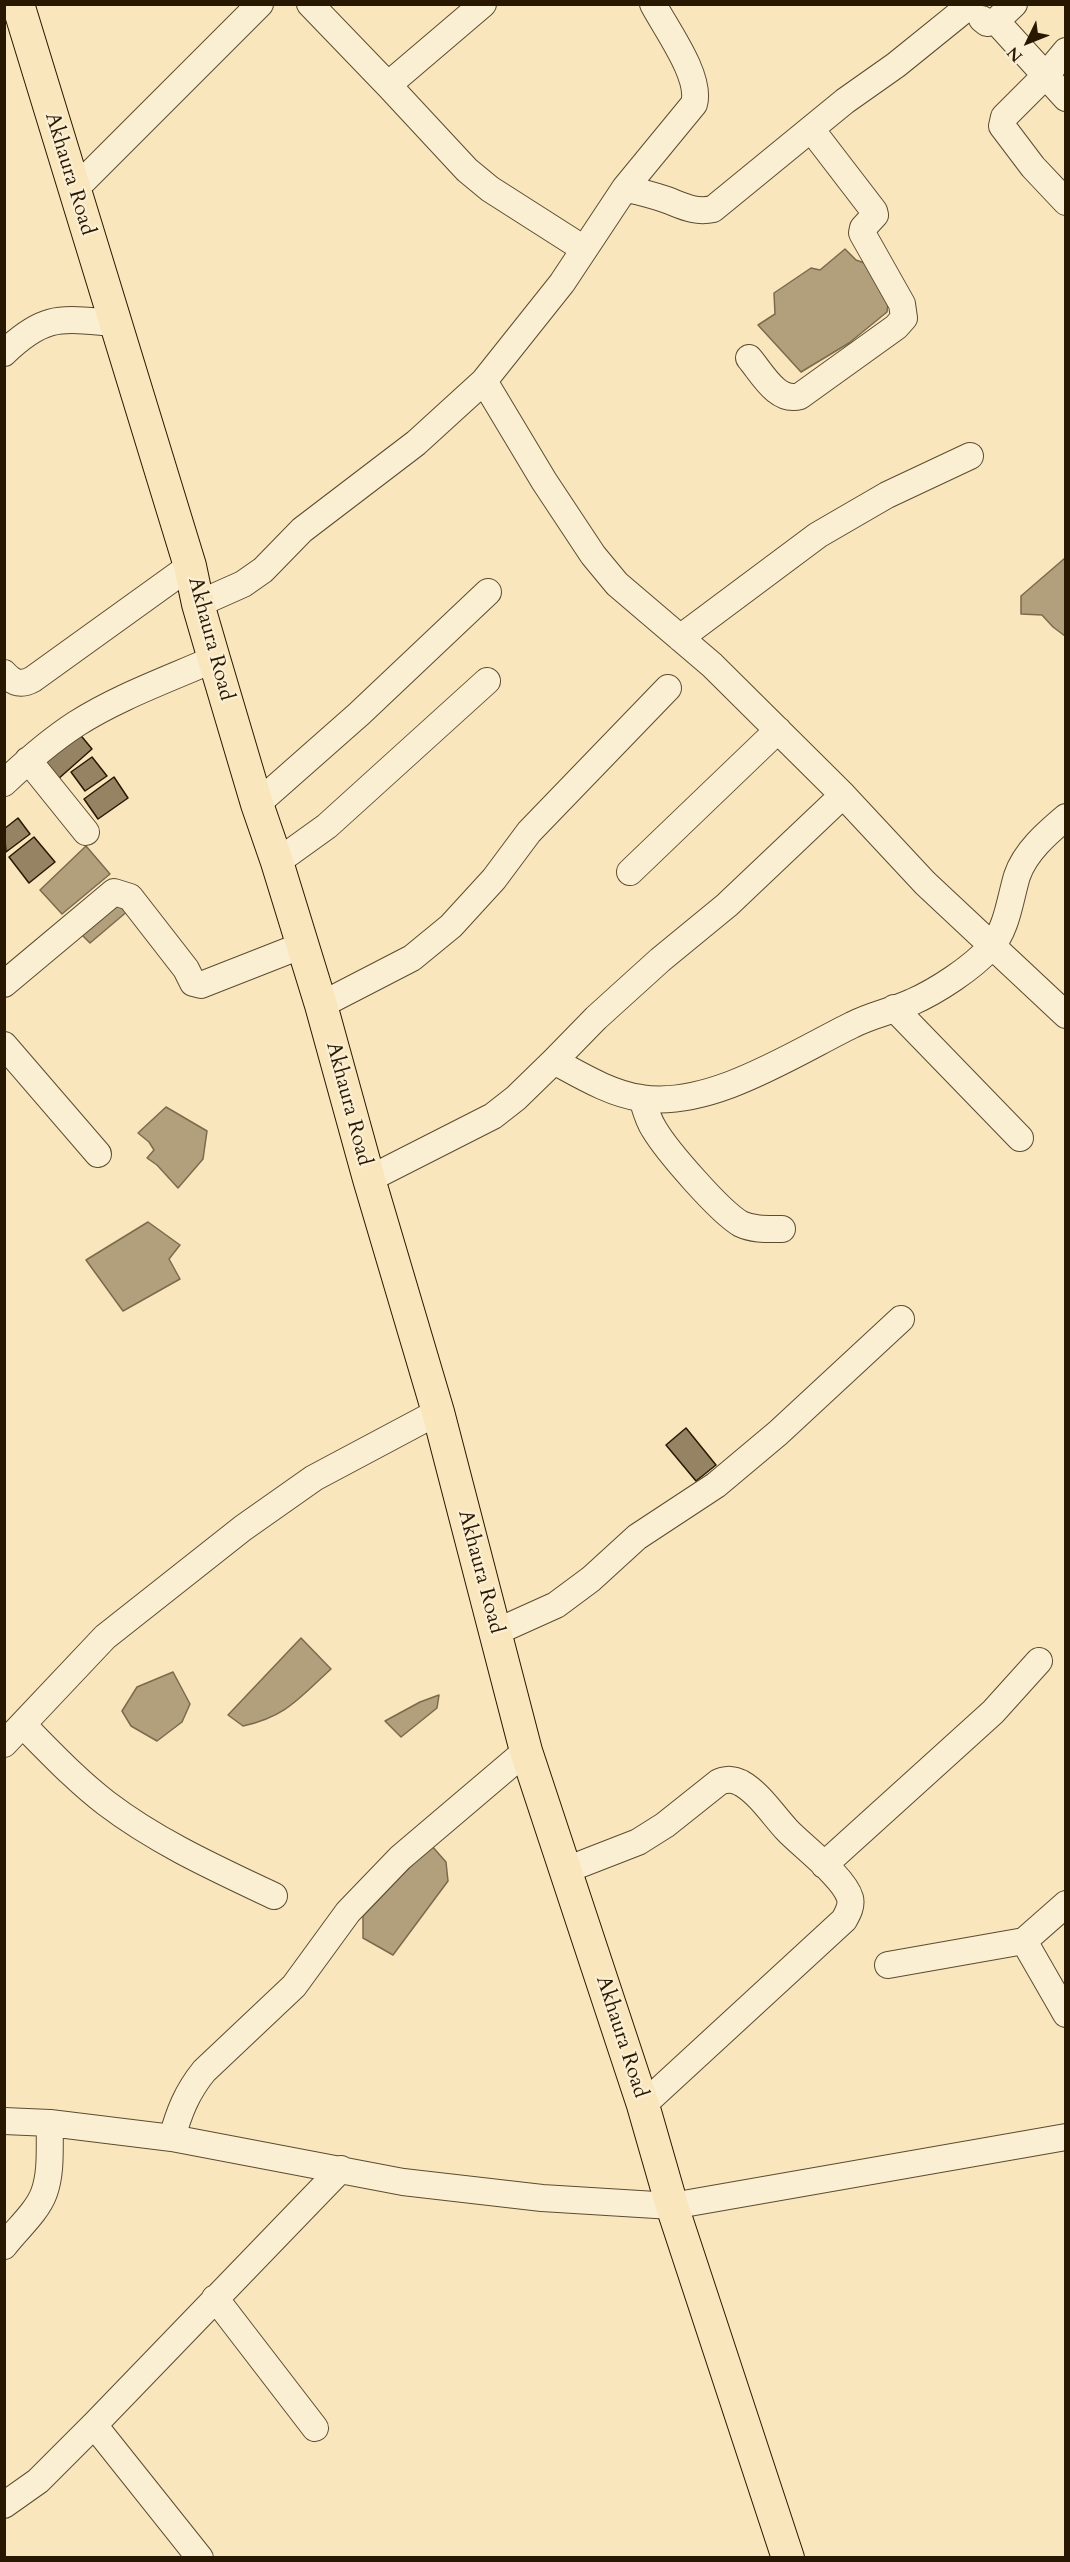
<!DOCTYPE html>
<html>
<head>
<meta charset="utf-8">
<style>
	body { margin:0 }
	#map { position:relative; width:1070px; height:2562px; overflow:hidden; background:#f9e6bc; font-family:Cardo,serif }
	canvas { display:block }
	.frame { position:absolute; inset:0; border:6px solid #281802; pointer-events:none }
	.north { position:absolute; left:998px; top:12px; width:60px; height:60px; -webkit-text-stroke:4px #fbefd3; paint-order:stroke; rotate:227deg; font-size:16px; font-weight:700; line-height:24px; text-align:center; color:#281802 }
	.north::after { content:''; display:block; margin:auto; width:21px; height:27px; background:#281802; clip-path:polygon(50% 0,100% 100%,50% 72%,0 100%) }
</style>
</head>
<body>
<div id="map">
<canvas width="1070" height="2562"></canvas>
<div class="frame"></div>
<div class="north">N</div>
</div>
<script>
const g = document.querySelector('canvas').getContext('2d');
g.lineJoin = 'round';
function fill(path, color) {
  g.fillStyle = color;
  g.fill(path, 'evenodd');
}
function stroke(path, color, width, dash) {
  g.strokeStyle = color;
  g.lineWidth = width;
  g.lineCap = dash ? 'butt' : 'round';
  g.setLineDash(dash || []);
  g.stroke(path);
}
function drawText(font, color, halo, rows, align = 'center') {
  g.font = font + ' Cardo,serif';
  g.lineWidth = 4.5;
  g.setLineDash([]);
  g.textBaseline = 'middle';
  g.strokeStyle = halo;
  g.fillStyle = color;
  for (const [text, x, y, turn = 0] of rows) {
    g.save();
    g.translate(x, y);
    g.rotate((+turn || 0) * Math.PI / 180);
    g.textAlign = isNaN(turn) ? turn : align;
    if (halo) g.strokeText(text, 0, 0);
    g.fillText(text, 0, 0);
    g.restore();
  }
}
const water = new Path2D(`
	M 845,249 L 856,260 L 870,265 L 890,286 L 887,312 L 849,343 L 801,372 L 758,325 L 775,314 L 774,293 L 811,268 L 820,270 Z
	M 1065,558 L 1065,636 L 1053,627 L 1042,615 L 1021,614 L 1021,596 Z
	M 86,846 L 110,874 L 62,914 L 40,890 Z
	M 115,881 L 136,904 L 90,943 L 68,921 Z
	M 166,1107 L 207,1131 L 203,1159 L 178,1188 L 157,1165 L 147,1158 L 154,1150 L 149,1142 L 138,1133 Z
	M 148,1222 L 180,1245 L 169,1259 L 180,1279 L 123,1311 L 86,1260 Z
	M 301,1638 L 331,1669 C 299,1698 287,1716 243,1726 L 228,1715 Z
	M 173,1672 L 190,1704 L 182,1722 L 157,1741 L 131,1726 L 122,1711 L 137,1687 Z
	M 439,1695 L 437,1708 L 401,1737 L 385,1721 L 420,1702 Z
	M 431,1845 L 446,1862 L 448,1881 L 393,1955 L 363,1938 L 363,1916 Z`);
fill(water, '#b2a07d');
stroke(water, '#7b6a4c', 1.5);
const building = new Path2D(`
	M 78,732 L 92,749 L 57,780 L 43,763 Z
	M 92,757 L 107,776 L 85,791 L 71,772 Z
	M 114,777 L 128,798 L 98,819 L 84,799 Z
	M 18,818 L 30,834 L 6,852 L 4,829 Z
	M 34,837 L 55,862 L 29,883 L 9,857 Z
	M 686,1428 L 716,1465 L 696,1481 L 666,1445 Z`);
fill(building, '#958363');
stroke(building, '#281802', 1.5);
const minor = new Path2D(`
	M 310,4 L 388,85 L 483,4
	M 982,19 L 987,23 L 996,21 L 1014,4
	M 996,21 L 1066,98
	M 1066,51 L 1046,75 L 1004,117 L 1002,126 L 1033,167 L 1066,202
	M 388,85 L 467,170 L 490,189 L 584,249
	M 625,188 C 639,192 653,195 667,200 C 683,206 695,213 713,209 L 845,101 L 896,65 L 969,6
	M 74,190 L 260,4
	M 4,353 C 46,313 61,319 115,323
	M 749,358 C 762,373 777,403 800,396 L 896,327 L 904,318 L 902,304 L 862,233 L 863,228 L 875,215 L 874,211 L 811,129
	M 484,381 L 544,481 L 593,555 L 617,584 L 712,665 L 843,795 L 925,883 L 1066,1015
	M 198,604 L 243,584 L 263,570 L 302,530 L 416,443 L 484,381 L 562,283 L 625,188 L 694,104 C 702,77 666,29 653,4
	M 680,638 L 818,535 L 887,495 L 970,456
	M 4,673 C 13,683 21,686 33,679 L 190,566
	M 28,760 L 86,832
	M 4,783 C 27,761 50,741 76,724 C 118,697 169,679 214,659
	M 257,804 L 359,714 L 488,592
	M 277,862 L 327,826 L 487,681
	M 630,872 L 778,730
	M 4,984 L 114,892 L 130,897 L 186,969 L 193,983 L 201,985 L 303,945
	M 321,1005 L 412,958 L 451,926 L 494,879 L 529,832 L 668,688
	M 894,1008 L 1020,1138
	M 4,1045 L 98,1154
	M 554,1061 L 596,1018 L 660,960 L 727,905 L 843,795
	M 642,1098 C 645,1108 648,1120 654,1129 C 667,1151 720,1212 741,1224 C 754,1230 768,1229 782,1229
	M 369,1179 L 493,1116 L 516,1098 L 554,1061 C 580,1075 611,1094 641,1098 C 710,1109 793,1054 852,1025 C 871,1015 893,1011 912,1002 C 937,991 972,968 990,948 C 1007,930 1010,899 1017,876 C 1025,852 1047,833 1066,817
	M 496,1632 L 556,1605 L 591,1579 L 637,1537 L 716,1485 L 778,1433 L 901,1319
	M 23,1725 C 50,1752 76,1780 106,1803 C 157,1842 217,1869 274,1896
	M 4,1744 L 105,1637 L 243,1528 L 314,1478 L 438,1412
	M 824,1865 L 993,1712 L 1039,1661
	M 566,1870 L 638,1842 L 665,1825 L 719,1782 C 728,1779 733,1779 741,1783 C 759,1793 773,1815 787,1830 C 802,1846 844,1877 850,1898 C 852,1906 848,1913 844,1920 L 643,2105
	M 1024,1941 L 1066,2014
	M 888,1965 L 1024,1941 L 1066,1904
	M 4,2121 L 50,2123 L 172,2138 L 403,2182 L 542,2198 L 672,2206 L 1066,2137
	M 172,2138 C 179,2112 187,2092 204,2071 L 294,1986 L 348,1912 L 400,1858 L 526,1751
	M 4,2246 C 17,2229 37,2212 44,2193 C 52,2171 49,2145 50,2123
	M 215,2298 L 315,2428
	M 4,2505 L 38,2481 L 94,2425
	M 200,2558 L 94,2425 L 341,2169`);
const major = new Path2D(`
	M 18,4 L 190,566 L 198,604 L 214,659 L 257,804 L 277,862 L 321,1005 L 369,1179 L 438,1412 L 526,1751 L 643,2105 L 672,2206 L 788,2558`);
stroke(minor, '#5c4c30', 28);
stroke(major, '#281802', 34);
stroke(minor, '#fbefd3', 26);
stroke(major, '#f9e6bc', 32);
drawText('21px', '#281802', '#fbefd3', [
	["Akhaura Road",69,174,73],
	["Akhaura Road",210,639,75],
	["Akhaura Road",348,1104,75],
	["Akhaura Road",480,1572,75],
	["Akhaura Road",621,2037,72]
]);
</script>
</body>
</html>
